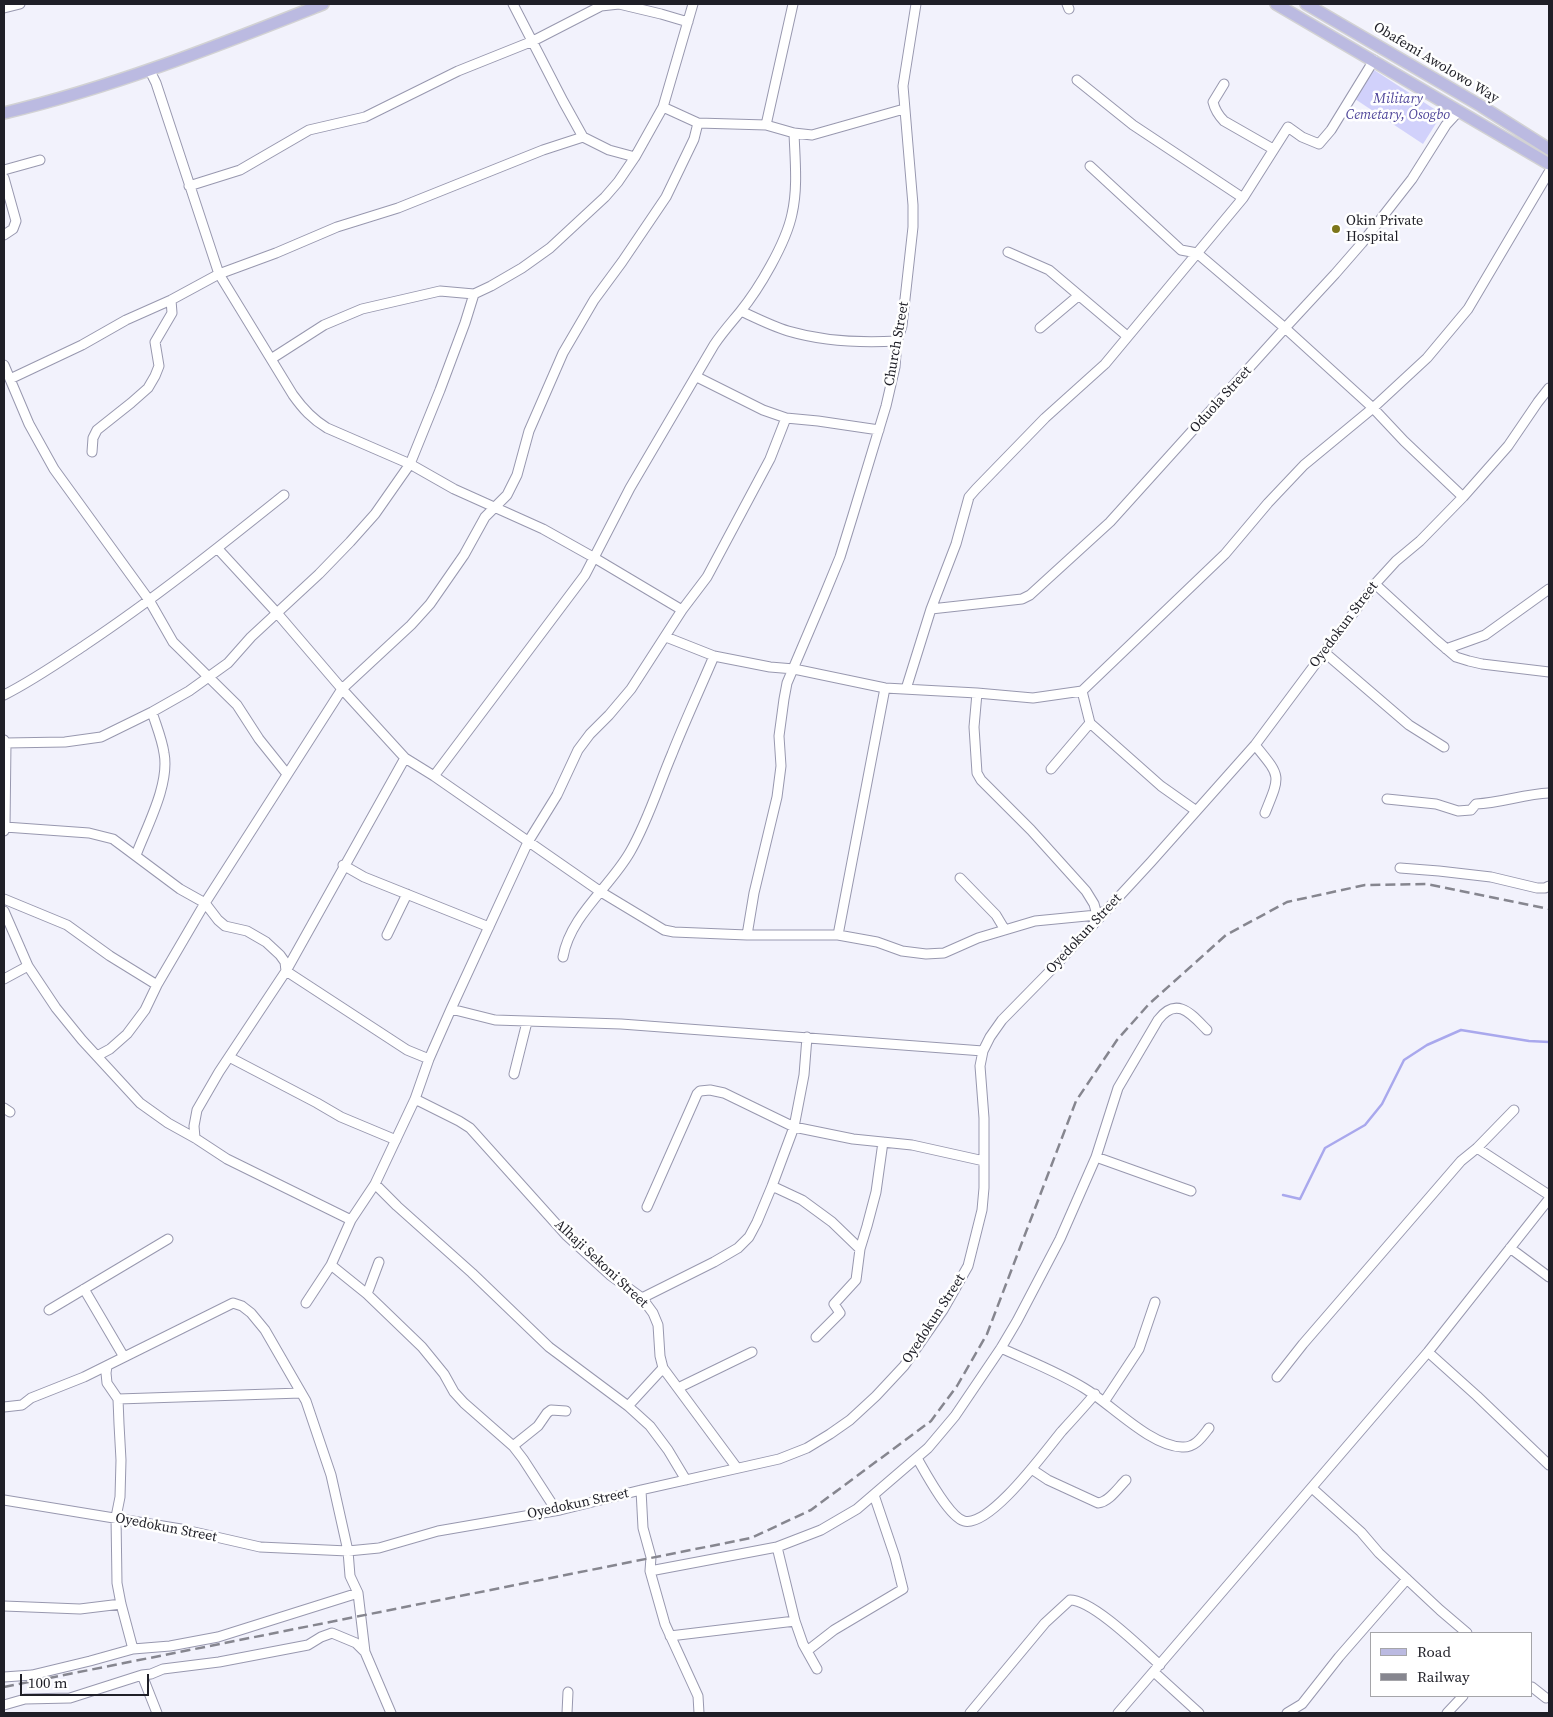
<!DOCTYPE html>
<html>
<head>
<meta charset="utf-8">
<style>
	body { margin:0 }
	#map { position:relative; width:1553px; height:1717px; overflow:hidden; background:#f2f2fc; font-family:"Source Serif 4",serif }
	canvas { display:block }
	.frame { position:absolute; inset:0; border:5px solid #1f1f27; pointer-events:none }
	.legend { position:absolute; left:1370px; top:1632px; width:162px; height:65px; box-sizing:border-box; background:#fff; border:1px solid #a5a5a9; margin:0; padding:6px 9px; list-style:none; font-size:15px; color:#1f1f27 }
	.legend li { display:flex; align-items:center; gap:10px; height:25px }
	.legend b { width:25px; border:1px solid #a5a5a9 }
	.scale { position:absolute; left:20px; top:1674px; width:129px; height:22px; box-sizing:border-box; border:2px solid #1f1f27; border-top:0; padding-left:6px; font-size:15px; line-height:18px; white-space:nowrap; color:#1f1f27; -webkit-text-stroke:4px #fff; paint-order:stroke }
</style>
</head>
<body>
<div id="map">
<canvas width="1553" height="1717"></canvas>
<div class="frame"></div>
<ul class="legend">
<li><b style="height:6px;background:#bbbae1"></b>Road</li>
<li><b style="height:6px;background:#86868f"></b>Railway</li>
</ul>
<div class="scale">100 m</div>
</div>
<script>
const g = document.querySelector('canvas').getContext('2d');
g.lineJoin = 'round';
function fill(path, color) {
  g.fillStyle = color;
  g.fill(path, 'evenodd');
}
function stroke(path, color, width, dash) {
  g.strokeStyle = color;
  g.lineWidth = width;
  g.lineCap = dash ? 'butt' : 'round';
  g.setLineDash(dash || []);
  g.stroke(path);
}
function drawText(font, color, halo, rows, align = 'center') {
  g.font = font + ' "Source Serif 4",serif';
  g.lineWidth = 5;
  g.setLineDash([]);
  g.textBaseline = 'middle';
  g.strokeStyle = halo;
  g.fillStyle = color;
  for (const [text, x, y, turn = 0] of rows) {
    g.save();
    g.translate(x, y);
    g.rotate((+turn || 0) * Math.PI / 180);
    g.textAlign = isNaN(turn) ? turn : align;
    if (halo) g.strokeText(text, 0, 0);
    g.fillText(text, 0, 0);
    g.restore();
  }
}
fill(new Path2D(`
	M 1374,70 L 1442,114 L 1423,144 L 1355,99 Z`), '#d1d1fb');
stroke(new Path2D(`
	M 1283,1195 L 1300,1199 L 1325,1148 L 1365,1125 L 1382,1104 L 1404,1060 L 1427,1045 L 1461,1030 L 1529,1041 L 1549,1042`), '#a9a8ed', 2.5);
const minor = new Path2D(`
	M 513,4 L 563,101 L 583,137 L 609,150 L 635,157
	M 1067,4 L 1069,9
	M 4,8 L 20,4
	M 150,71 L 156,83 L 219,274 L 293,395 C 303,409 312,419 327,428 L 410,464 L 454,489 L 543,529 L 593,557 L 682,610
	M 1077,80 L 1133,125 L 1243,198
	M 1224,84 L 1213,102 C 1215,110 1218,115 1224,121 L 1273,149
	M 663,107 L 698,123 L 766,125 L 794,133 L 812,135 L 904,109
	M 766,125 L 793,4
	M 1090,166 L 1181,250 L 1197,253 L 1285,328 L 1373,408 L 1404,441 L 1463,497
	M 4,170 L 40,160
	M 4,178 L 16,221 L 13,229 L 4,235
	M 189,186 L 240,170 L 309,130 L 365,117 L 458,71 L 533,41 L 601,6 L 619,4 L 661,14 L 688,22
	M 1008,252 L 1049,270 L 1127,336
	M 741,311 C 756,318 772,326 788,331 C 822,341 862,343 897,341
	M 1040,328 L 1078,296
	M 271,359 L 324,325 L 362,309 L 440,291 L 474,294 L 491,286 L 522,268 L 550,248 L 605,197 L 618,182 L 635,157 L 663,107 L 693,4
	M 4,365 L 29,424 L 54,469 L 149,600 L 173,642 L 237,705 L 259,739 L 287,774
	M 697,377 L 763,410 L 786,418 L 818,421 L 879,430
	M 10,379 L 82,345 L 126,320 L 171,300 L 219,274 L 276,253 L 337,227 L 398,208 L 543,150 L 583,137
	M 92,452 L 93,438 L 97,430 L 131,403 L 148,388 L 155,376 L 159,366 L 155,342 L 172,313 L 171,300
	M 218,549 L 277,613 L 342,689 L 405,758 L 434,776 L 601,892 L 664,930 L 674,932 L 747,935 L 838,935 L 877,942 L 902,951 L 926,954 L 944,953 L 978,938 L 1035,921 L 1097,915 L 1102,912
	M 1375,584 L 1436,640 L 1456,657 L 1469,661 L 1482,664 L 1549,672
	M 931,609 L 1022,599 L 1030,595 L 1110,522 L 1285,328 L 1335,274 L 1362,243 L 1412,179 L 1446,125 L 1458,112
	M 666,637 L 714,656 L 770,667 L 794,669 L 885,688 L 977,693 L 1033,698 L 1082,691 L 1225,554 L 1268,503 L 1304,465 L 1373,408 L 1427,358 L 1468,309 L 1549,172
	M 1446,649 L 1485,635 L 1549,589
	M 1324,652 L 1409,725 L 1444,747
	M 906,689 L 931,609 L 956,544 L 969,497 L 976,489 L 1045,418 L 1105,364 L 1243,198 L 1288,127 L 1302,137 L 1319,144 L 1331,130 L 1374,60
	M 1082,691 L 1090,723 L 1161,786 L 1195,810
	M 977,693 L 974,727 L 977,773 L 981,780 L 1031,830 L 1086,891 L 1094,904 L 1097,915
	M 4,695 C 32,681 58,663 85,645 C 154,599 219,547 284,495
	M 4,740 L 6,743 L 5,827 L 4,831
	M 6,743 L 65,742 L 101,737 L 152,712 L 189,691 L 228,663 L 251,637 L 319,574 L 350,542 L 375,514 L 410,464 L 440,390 L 465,323 L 474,294
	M 1255,745 C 1281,777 1281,774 1265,813
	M 1051,769 L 1090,723
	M 434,776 L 585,575 L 630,488 L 714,345 C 722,333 731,323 740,312 C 759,289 786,243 792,214 C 798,188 795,160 794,133
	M 1387,799 L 1436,804 L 1458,811 L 1471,810 L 1476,804 C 1501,803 1524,794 1549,793
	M 5,827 L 89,833 L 113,839 L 180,889 L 205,903 L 218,920 L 225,926 L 247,931 L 266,942 L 280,955 L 285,962 L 286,971 L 407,1050 L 429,1059
	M 136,855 C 147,826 170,784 164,753 C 162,739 156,725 152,712
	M 343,865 L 364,877 L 489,927
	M 1400,868 L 1439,871 L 1491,877 L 1537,888 L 1545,888 L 1549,886
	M 960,878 L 996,915 L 1005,930
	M 4,899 L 67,925 L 110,956 L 157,985
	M 4,911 L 28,966 L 56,1008 L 82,1040 L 140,1103 L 168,1123 L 195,1138 L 227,1159 L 351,1220
	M 387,935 L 407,894
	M 747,935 L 754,893 L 777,797 L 781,766 L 779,736 L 784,699 L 787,683 L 824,596 L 840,557 L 853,515 L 886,406 L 895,367 L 897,341 L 902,326 L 913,227 L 913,205 L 903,86 L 916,4
	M 838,935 L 885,688
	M 563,957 C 570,916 610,887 630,852 C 648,821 658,787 672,754 C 685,721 700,689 714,656
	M 4,979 L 28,966
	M 451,1009 L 495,1020 L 621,1024 L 983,1051
	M 97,1056 L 110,1049 L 127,1034 L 145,1010 L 157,985 L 205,903 L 342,689 L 411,625 L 430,604 L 464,555 L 485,517 L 507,495 L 517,475 L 529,431 L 563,353 L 594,300 L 622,262 L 666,197 L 694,139 L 698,123
	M 229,1057 L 317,1103 L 341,1117 L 396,1140
	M 514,1074 L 527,1022
	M 415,1099 L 459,1121 L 470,1128 L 567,1236 L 610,1275 L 642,1298 L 653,1313 L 658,1325 L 660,1356 L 663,1368 L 737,1468
	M 4,1108 L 10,1112
	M 195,1138 L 194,1126 L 197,1110 L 219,1072 L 286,971 L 405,758
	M 1477,1148 L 1549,1195
	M 1096,1157 L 1191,1191
	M 375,1184 L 397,1206 L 472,1273 L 549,1347 L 628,1406 L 650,1426 L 668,1450 L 686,1480
	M 772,1186 L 802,1200 L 832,1222 L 860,1249
	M 647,1207 L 694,1101 L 697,1094 L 700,1091 L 710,1090 L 724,1093 L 794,1127 L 853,1139 L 912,1145 L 984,1161
	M 1510,1248 L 1549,1277
	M 331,1265 L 367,1294 L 422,1347 L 444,1374 L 454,1392 L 464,1403 L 513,1446 L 523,1459 L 556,1510
	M 84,1289 L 124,1357
	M 367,1294 L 379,1262
	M 642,1298 L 714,1262 L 738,1248 L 749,1237 L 757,1222 L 772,1186 L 794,1127 L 804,1075 L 807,1037
	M 306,1303 L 331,1265 L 351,1220 L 375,1184 L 415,1099 L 429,1059 L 451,1009 L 528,842 L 557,795 L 578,750 L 590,734 L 609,715 L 631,689 L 682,610 L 707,577 L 770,459 L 786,418
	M 49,1310 L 168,1239
	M 816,1337 L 840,1313 L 834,1304 L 856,1280 L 860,1249 L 867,1226 L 876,1192 L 883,1142
	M 1001,1348 C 1029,1361 1058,1372 1084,1388 C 1111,1404 1150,1446 1182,1447 C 1195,1448 1202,1437 1209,1428
	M 1428,1352 L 1477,1396 L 1549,1465
	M 107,1366 L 106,1373 L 107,1383 L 118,1399 L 119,1424 L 121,1460 L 120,1497 L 116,1517 L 117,1583 L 121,1604 L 133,1649
	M 1277,1377 L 1303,1344 L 1461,1161 L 1477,1148 L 1514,1110
	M 678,1388 L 752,1352
	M 118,1399 L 301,1393
	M 1104,1402 L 1139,1349 L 1155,1302
	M 628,1406 L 663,1368
	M 4,1407 L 22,1405 L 31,1398 L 84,1377 L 233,1303 L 242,1306 L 251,1313 L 265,1330 L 306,1401 L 331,1475 L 348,1551 L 350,1576 L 358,1593 L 365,1652 L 391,1713
	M 513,1446 L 538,1426 L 547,1413 L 551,1410 L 566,1411
	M 917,1458 C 925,1472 949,1517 964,1521 C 990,1528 1046,1450 1062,1431 C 1073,1419 1084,1407 1095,1394
	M 1033,1470 L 1048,1480 L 1098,1503 C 1109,1502 1118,1488 1126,1480
	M 1312,1488 L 1361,1532 L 1379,1553 L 1440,1610 L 1467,1633
	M 641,1490 L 643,1528 L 651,1557 L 650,1571 L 665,1624 L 698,1696 L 699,1713
	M 4,1500 L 181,1529 L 260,1547 L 348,1551 L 379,1548 L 438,1531 L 560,1510 L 641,1490 L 779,1459 L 807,1448 L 830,1434 L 850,1420 L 876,1396 L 904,1366 L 943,1310 L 968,1266 L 982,1210 L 984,1188 L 984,1118 L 980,1066 L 983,1051 L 990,1037 L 1002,1020 L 1054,967 L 1151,862 L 1255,745 L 1375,584 L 1396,561 L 1420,541 L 1463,497 L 1508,446 L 1538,402 L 1549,388
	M 777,1547 L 795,1621 L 803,1644 L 817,1669
	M 650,1571 L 777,1547 L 821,1530 L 857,1509 L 928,1448 L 955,1416 L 1001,1348 L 1017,1321 L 1060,1239 L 1096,1157 L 1118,1088 L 1158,1020 C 1177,995 1192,1015 1207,1030
	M 4,1606 L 80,1609 L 121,1604
	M 670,1636 L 795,1621
	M 807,1651 L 834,1630 L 903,1589 L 895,1557 L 874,1495
	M 1154,1672 L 1199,1713
	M 142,1675 L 157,1713
	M 4,1677 L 32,1675 L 90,1661 L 133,1649 L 170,1646 L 218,1637 L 358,1593
	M 1532,1687 L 1546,1698
	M 4,1705 L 25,1699 L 70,1698 L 142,1675 L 151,1674 L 163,1669 L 219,1662 L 308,1645 L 321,1637 L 332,1633 L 356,1643 L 365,1652
	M 567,1713 L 568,1692
	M 970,1713 L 1045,1623 L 1070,1600 C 1093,1600 1142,1649 1160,1665
	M 1118,1713 L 1428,1352 L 1549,1199
	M 1287,1713 L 1302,1704 L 1339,1657 L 1407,1579
	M 1447,1713 L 1463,1696`);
const major = new Path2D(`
	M 1276,4 L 1549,164
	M 1306,4 L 1481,106 L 1549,149
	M 4,113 C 114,87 219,45 323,4`);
stroke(minor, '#9898af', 11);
stroke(major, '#d2d2d4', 14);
stroke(minor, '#fff', 9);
stroke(major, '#bbbae1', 11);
stroke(new Path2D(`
	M 4,1687 L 751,1538 L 811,1510 L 931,1421 L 957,1386 L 987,1334 L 1076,1101 L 1117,1040 L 1149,1004 L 1226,935 L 1287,902 L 1365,885 L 1427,884 L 1549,909`), '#86868f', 2.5, [10, 5]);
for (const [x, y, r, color] of [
	[1336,229,5,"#7d761a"]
]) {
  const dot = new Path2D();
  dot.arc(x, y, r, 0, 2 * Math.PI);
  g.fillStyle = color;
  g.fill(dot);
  stroke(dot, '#fff', 2);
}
drawText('14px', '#1f1f27', '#fff', [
	["Obafemi Awolowo Way",1436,63,31],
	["Church Street",897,344,-80],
	["Oduola Street",1221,400,-48],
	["Oyedokun Street",1344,625,-53],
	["Oyedokun Street",1084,934,-47],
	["Alhaji Sekoni Street",601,1264,43],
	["Oyedokun Street",934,1319,-57],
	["Oyedokun Street",578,1504,-12],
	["Oyedokun Street",166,1528,11]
]);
drawText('italic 14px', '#50479a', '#fff', [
	["Military",1398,99],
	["Cemetary, Osogbo",1398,115]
]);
drawText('14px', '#1f1f27', '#fff', [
	["Okin Private",1346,221],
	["Hospital",1346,237]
], 'left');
</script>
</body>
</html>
